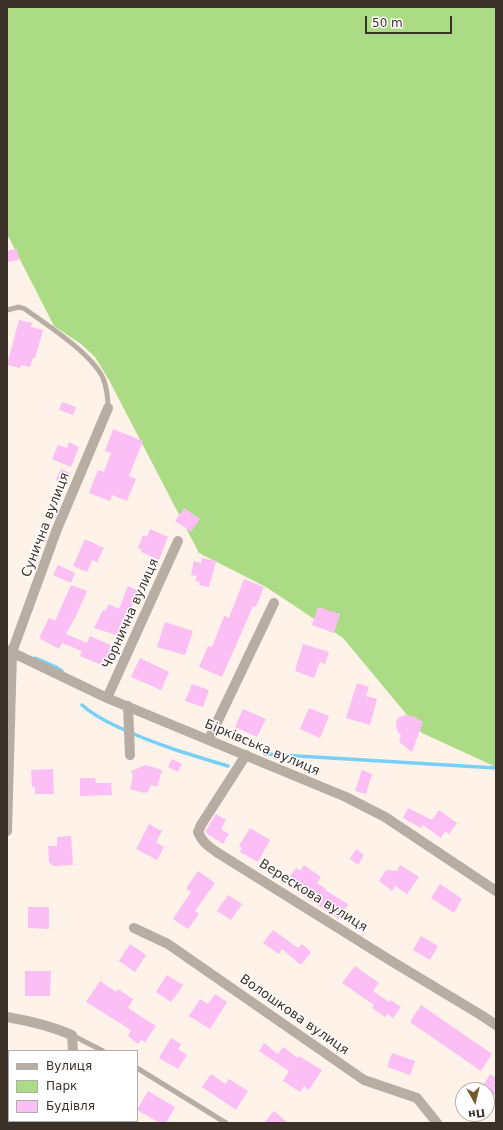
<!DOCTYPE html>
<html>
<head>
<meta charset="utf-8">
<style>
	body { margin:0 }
	#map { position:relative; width:503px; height:1130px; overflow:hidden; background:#fef2e9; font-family:"DejaVu Sans",sans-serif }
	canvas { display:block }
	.frame { position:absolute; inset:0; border:8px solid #3c3128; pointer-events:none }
	.legend { position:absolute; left:8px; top:1050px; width:130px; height:72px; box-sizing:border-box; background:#fff; border:1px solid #b1ada9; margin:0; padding:5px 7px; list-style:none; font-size:12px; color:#3c3128 }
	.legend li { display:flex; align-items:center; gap:8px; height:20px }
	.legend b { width:20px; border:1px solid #b1ada9 }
	.north { position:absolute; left:455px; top:1082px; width:40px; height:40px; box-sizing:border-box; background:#fff; border:1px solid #b1ada9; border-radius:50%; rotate:172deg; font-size:11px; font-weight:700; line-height:16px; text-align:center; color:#3c3128 }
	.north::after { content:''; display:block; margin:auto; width:14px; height:18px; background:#735b2b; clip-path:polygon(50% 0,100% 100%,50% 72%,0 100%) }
	.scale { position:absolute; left:365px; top:16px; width:87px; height:18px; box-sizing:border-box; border:2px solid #3c3128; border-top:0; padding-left:5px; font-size:12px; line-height:14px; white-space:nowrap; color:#3c3128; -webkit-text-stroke:3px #fff; paint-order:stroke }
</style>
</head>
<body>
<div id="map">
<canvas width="503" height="1130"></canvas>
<div class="frame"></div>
<ul class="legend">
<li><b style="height:5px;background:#b8ada2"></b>Вулиця</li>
<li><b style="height:11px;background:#abdb85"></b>Парк</li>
<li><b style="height:11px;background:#fbbef5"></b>Будівля</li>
</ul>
<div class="north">Пн</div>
<div class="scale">50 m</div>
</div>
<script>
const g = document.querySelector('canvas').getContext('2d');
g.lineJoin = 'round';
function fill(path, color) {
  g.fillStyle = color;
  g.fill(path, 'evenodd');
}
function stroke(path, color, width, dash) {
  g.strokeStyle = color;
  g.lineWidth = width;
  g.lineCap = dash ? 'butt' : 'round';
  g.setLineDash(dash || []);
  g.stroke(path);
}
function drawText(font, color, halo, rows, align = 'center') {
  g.font = font + ' "DejaVu Sans",sans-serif';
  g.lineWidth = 3;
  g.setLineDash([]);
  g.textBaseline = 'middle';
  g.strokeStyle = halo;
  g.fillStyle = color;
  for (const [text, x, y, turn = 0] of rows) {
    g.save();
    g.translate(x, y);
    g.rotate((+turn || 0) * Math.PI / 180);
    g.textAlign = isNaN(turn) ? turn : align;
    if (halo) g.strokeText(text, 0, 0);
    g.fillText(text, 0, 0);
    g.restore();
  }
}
fill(new Path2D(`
	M 7,7 L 496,7 L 496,767 L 422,733 L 343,638 L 266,587 L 199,553 L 109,380 L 95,357 L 81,344 L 54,326 L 7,234 Z`), '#abdb85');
stroke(new Path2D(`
	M 35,658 L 56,667 L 62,671
	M 82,705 C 93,715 105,721 118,727 C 154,744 191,755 228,766
	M 265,754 L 496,768`), '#79d0f7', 3.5);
fill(new Path2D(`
	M 17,249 L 19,260 L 7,262 L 7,251 Z
	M 19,320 L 32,323 L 31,327 L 43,330 L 35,358 L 33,358 L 30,367 L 21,365 L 20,368 L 7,365 Z
	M 62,402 L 76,407 L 73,415 L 59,410 Z
	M 113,429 L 143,441 L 129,476 L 136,479 L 127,501 L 112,495 L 110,501 L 89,493 L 98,470 L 104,472 L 111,453 L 105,451 Z
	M 69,442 L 79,447 L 71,467 L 52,459 L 58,445 L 67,448 Z
	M 61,469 L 70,473 L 65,484 L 56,480 Z
	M 184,508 L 200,519 L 191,532 L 175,521 Z
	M 150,529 L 168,537 L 159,560 L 141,552 L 142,550 L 138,548 L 143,535 L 147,537 Z
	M 85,539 L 104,548 L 97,562 L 92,560 L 87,572 L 73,566 Z
	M 202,558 L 216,561 L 209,587 L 199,585 L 200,582 L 195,581 L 197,576 L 191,575 L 194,561 L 201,563 Z
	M 58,565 L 75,573 L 71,583 L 53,575 Z
	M 244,579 L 264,587 L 256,607 L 253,606 L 222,677 L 199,667 L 208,646 L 212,647 L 224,616 L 229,618 Z
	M 71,585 L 87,591 L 76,616 L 66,634 L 87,643 L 90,636 L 117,648 L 114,656 L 117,657 L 113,665 L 108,663 L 106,667 L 80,656 L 82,651 L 62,643 L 59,649 L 39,638 L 49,618 L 55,621 Z
	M 128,586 L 139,591 L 135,601 L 123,622 L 129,625 L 123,637 L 94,628 L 103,610 L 105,611 L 109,604 L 119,609 Z
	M 318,607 L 340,614 L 334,633 L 312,625 Z
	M 165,622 L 193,631 L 185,655 L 157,647 Z
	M 303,644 L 329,652 L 325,664 L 320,662 L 314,678 L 295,671 Z
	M 140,658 L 169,672 L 161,690 L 131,677 Z
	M 357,683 L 369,687 L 366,696 L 377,699 L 370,725 L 346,718 Z
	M 192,684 L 209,690 L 203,707 L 185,701 Z
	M 309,708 L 329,716 L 320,738 L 300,729 Z
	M 243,709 L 266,719 L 257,737 L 235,727 Z
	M 405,715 L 415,717 L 423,722 L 412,752 L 399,742 L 401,735 L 397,731 L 396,724 L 398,718 Z
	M 172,759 L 182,764 L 178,772 L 168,767 Z
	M 146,765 L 162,770 L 157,787 L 151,785 L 148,792 L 144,793 L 130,789 L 133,776 L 131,771 Z
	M 53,769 L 54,794 L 35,794 L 35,787 L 32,787 L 31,770 Z
	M 362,770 L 372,774 L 366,794 L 355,791 Z
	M 80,778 L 95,778 L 96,783 L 111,783 L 112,795 L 80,796 Z
	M 408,808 L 432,820 L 439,810 L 457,823 L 449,834 L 445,831 L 441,838 L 423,825 L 421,828 L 403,818 Z
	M 216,814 L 226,820 L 221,829 L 229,834 L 223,844 L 205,832 Z
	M 149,824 L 162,831 L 156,842 L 164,847 L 157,860 L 136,849 Z
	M 250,828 L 270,840 L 258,862 L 240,852 L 242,848 L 239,846 Z
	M 71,836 L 73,865 L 53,866 L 49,862 L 48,846 L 57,846 L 57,837 Z
	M 356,849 L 364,855 L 358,865 L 350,859 Z
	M 304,865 L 321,877 L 317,883 L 326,889 L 325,890 L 348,904 L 339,919 L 299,893 L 301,890 L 293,884 L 296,880 L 290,876 L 296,868 L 300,871 Z
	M 400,865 L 419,877 L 407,894 L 395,886 L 392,891 L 379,881 L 386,870 L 397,871 Z
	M 198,871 L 215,883 L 195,911 L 199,914 L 188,929 L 173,919 L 191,892 L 186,888 Z
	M 440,884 L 462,899 L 454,913 L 431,898 Z
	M 228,895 L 242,904 L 231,920 L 217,911 Z
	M 28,907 L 49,907 L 49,929 L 28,928 Z
	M 273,930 L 298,948 L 302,944 L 311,952 L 301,965 L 282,949 L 279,954 L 263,943 Z
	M 421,936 L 438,946 L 430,960 L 413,950 Z
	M 130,944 L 146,955 L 135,972 L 119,961 Z
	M 355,966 L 379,983 L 373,991 L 389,1002 L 391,1000 L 401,1007 L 393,1018 L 387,1014 L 385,1017 L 372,1008 L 374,1005 L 342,983 Z
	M 25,971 L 51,971 L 50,996 L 25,996 Z
	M 167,975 L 183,985 L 171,1002 L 156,992 Z
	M 100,981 L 116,992 L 118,989 L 133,999 L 128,1008 L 156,1026 L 145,1042 L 141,1040 L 138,1044 L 128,1036 L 131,1030 L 86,1002 Z
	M 215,994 L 227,1002 L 210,1029 L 189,1016 L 200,999 L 208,1004 Z
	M 421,1005 L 492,1054 L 481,1071 L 410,1022 Z
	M 171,1038 L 181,1044 L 178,1049 L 187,1055 L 178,1069 L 159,1058 Z
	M 264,1043 L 278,1054 L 283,1047 L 298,1058 L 299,1056 L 322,1070 L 309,1090 L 304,1086 L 300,1092 L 283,1081 L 289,1071 L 259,1051 Z
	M 392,1053 L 415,1061 L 410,1075 L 387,1067 Z
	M 211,1074 L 225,1084 L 229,1079 L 248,1091 L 236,1110 L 202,1087 Z
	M 490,1074 L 496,1078 L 496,1093 L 487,1104 L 487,1086 L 484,1084 Z
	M 148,1091 L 175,1107 L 166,1123 L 160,1123 L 137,1110 Z
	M 274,1111 L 288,1123 L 264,1123 Z`), '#fbbef5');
stroke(new Path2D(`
	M 7,310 L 19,307 L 25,309 C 47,325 91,353 103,378 C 107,388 108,397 108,408
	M 72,1035 L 103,1051
	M 137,1068 L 226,1123`), '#b8ada2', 5);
stroke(new Path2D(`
	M 7,650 L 107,698 L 346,797 L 385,817 L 496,891
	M 107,698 L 178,541
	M 128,706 L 130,755
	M 209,739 L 274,603
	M 246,755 L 201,825 L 198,832 C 202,842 209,847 218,853 L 388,959 L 481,1015 L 496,1025
	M 7,831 L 12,652 L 57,529 L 108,408
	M 134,928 L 168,944 L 364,1080 L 417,1098 L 437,1123
	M 7,1017 C 30,1021 51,1026 72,1035 L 73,1051
	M 76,1121 L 76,1123`), '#b8ada2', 10);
drawText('13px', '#3c3128', '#fff', [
	["Сунична вулиця",46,525,-69],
	["Чорнична вулиця",131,614,-66],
	["Бірківська вулиця",262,748,23],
	["Верескова вулиця",313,896,32],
	["Волошкова вулиця",294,1015,35]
]);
</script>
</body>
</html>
